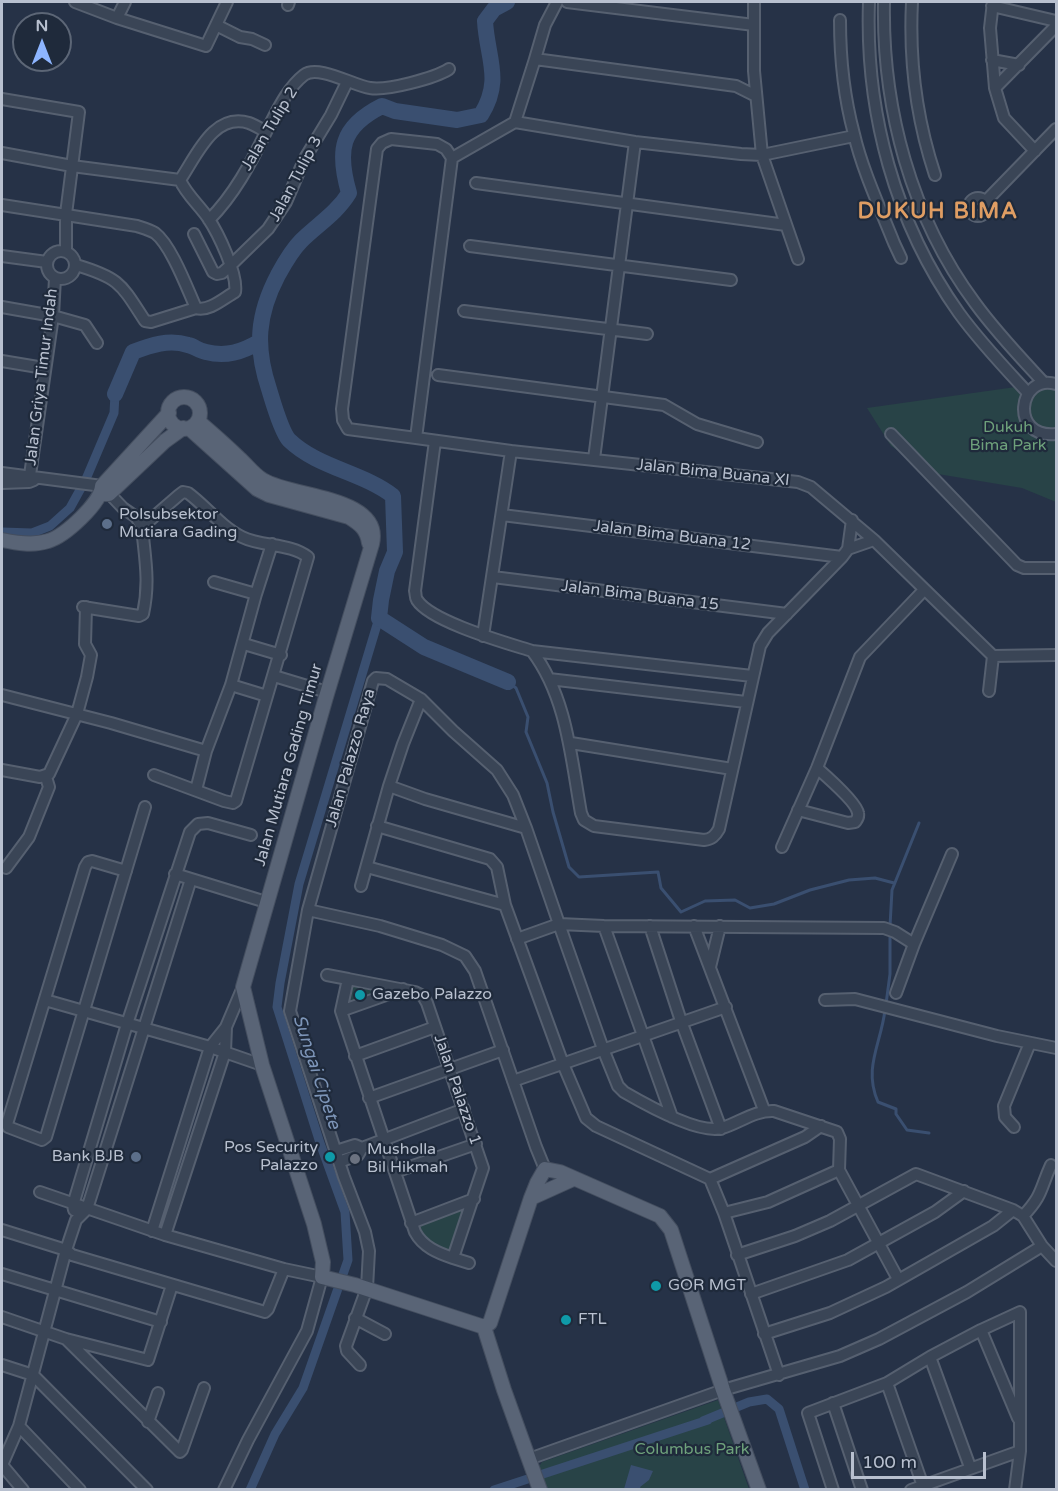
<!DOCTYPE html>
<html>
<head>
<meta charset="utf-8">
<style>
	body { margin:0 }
	#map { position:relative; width:1058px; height:1491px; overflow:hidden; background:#263247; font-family:"Varela Round",sans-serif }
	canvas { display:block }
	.frame { position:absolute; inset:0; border:3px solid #b8c0cf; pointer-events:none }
	.north { position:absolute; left:12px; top:12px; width:60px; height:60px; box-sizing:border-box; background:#1f2a3b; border:2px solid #5c6676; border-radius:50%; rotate:0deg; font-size:16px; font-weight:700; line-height:24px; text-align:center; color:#b8c0cf }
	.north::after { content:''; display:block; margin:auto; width:21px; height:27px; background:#8db5ff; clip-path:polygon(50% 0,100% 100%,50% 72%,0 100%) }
	.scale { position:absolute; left:851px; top:1452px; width:135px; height:27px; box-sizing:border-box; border:3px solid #b8c0cf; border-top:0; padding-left:8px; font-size:18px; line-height:21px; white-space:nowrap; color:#b8c0cf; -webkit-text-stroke:4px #1f2a3b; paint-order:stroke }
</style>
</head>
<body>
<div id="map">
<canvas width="1058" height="1491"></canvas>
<div class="frame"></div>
<div class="north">N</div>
<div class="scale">100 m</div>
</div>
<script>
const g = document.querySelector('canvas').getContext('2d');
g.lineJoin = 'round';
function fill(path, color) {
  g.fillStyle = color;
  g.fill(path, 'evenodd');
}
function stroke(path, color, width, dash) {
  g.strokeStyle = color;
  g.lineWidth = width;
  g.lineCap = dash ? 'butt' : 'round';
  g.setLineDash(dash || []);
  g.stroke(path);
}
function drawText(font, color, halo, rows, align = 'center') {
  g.font = font + ' "Varela Round",sans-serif';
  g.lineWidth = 4.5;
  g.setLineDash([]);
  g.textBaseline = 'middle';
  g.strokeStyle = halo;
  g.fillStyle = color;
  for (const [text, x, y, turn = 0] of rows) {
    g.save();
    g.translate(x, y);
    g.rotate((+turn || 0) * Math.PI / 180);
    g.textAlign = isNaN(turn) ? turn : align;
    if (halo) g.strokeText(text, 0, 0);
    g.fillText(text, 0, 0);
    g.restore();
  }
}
fill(new Path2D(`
	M 1044,383 L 1056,384 L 1056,502 L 1022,488 L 932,473 L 891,446 L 867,408 Z
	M 350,984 L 386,992 L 345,1006 Z
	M 466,1206 L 451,1254 L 428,1247 L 416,1225 Z
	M 718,1400 L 749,1489 L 546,1489 L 538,1468 L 542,1462 Z`), '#284347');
fill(new Path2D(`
	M 631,1465 L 653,1471 L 649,1480 L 640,1487 L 641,1489 L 624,1489 Z`), '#3a4f70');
stroke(new Path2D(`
	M 508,682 L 516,688 L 528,717 L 526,732 L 547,783 L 553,812 L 569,867 L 579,877 L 658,872 L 661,888 L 681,912 L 705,901 L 735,900 L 750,908 L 774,904 L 810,890 L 849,880 L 875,878 L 894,883
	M 890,926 L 892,890 L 919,823
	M 886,1004 L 890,974 L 890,933
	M 885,1010 C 881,1044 863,1068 878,1102 L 896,1109 L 896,1114 L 907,1130 L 929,1133`), '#3a4f70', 3);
stroke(new Path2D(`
	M 2,532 L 32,533 L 50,526 L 70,508 L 86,479 L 114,413 L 115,394
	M 703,1421 L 749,1402 L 767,1399 L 779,1409 L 805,1490
	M 250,1490 L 275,1434 L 303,1388 L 348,1260 L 345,1212 L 320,1143 L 277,1007 L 280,983 L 299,884 L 379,618
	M 494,1490 L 708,1420`), '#3a4f70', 9);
stroke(new Path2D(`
	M 507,2 L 494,9 L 485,21 C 487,58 503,80 481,115 L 457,120 L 395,111 L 382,106 C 340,127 337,151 349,193 C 337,213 317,225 301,241 C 291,251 284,264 278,275 C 257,315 255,347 269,389 C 273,402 281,431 289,440 C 318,468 362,472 393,496 L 395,552 L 387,571 L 381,600 L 379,618 L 424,647 L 508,682
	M 115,394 L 133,352 C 151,345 169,339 188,345 C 194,346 199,351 206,352 C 226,357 242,352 259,342`), '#3a4f70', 16);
const minor = new Path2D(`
	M 75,2 L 117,18 L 125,2
	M 557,2 L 545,25 L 535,59 L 736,86 L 756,96
	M 567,2 L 754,25
	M 754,2 L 754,71 L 762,155 L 798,259
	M 869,2 C 865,112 895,223 959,313 C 980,342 1004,367 1028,393
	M 884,2 C 882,108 911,217 975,303 C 996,332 1020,357 1044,383
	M 912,2 C 909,62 916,118 935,175
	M 993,2 L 990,28 L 995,88 L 1056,26
	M 288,5 L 289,2
	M 992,6 L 1056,21
	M 117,18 L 206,46 L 227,2
	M 840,20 C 840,59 844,97 854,134 C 862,169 880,208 894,243 L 901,258
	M 216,25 L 240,37 L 252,39 L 265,45
	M 992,60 L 1019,65
	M 995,88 L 1004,118 L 1035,151
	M 2,99 L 79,112 L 66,214 L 66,251
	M 515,122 L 535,59
	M 2,153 L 72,166 L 180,180
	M 452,158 L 515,122 L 635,142 L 741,154 L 762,155 L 854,136
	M 180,180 C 196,157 213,112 249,123 C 255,125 261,129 266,132
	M 476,183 L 786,225
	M969 207a9 9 0 1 1 18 0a9 9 0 1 1-18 0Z
	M 986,201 L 1056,129
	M 2,205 L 137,226 C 143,228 150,230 155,233 C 171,245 187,288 196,308
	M 209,220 C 234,195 251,163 266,132 C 276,113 287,88 304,75 C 318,64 354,86 370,88 C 387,91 435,78 449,69
	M 194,234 L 213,272 L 217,274 L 222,273 L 231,265 L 268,229 L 286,202 L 305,158 L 331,115 L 347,82
	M 470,246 L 731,280
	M47 265a14 14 0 1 1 28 0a14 14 0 1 1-28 0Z
	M 2,256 L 47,262
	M 76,265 C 120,278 121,284 145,321 L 151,322 L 196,308 C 209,312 224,298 235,292 C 238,274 218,233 208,218 C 199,205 186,194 180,180
	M 2,307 L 53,316 L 85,325 L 97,343
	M 464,311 L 647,334
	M 2,361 L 44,368
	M 438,375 L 664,405 L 697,424 L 757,442
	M 1056,384 C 1018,373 1009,439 1056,434
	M 891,434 L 1017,565 L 1024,568 L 1056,568
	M 416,438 L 348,429 L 343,420 L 342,409 L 377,149 L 382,143 L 391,139 L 437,144 L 446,149 L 452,158 L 416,438 L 511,451 L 798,482 L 811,487 L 874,540 L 993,656 L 989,691
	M 435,441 L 415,591 C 416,594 415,597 417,600 C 431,622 507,643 532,651 C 567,697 571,758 581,813 L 584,820 L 594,826 L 704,840 C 712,839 715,836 719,829 L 760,646 L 768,633 L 842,557 L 848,549 L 852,520
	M 594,459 L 635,142
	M 2,473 L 102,486 L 123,508 L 136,517 L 142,527 L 179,495 L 183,492 L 188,493 C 206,506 221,527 242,537 C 262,547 290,543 308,557 L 236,801 L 233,803 L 224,801 L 154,775
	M 29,482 L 53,316 L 55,278
	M 2,483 L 29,482 L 34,480
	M 502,515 L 842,557
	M 848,549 L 874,540
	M 493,577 L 787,614
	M 214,582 L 256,594
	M 83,607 L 139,616 L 143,614 C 150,582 145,559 142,527
	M 483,636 L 511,451
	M 244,644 L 281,655
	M 532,651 L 752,676
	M 993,656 L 1056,655
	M 274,676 L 327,692
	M 549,679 L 746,702
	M 231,685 L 267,696
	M 2,695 L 111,723 L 206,751
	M 571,743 L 732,769
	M 2,770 L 40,777 L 49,774 L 77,714 L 87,677 L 91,655 L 85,644 L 86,607
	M 389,786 L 425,799 L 526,828
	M 196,790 L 206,751 L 231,685 L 256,594 L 272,544
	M 798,810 L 848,823 L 855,822 C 857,819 859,818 858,813 C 857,803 825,775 817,768
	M 377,826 L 490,859 L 497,867 L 505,905
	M 782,847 L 817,768 L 860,657 L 924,590
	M 367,867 L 505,905 L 563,1064 L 586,1118 L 596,1126 L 710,1179 L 805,1137 L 821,1126
	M 6,868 L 29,837 L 49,787 L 46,777
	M 126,871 L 92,861 L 88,862 L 85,867 L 7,1124 L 8,1127 L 42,1140 L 46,1137 L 145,807
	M 175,874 L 266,902
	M 361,886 L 389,786 L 403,744 L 421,699
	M 308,910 L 380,926 L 442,945 L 465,956 L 475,971 L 536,1147 L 545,1169
	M 604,926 L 672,1117
	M 650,926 L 681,1021 L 721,1129
	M 694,926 L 764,1110
	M 517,939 L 559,924 L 603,1049 L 618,1086 L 624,1092 C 643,1103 699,1135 722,1128 C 739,1123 755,1110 774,1111 L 837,1132 L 840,1139 L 839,1170 L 898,1279
	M 710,967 L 720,926
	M 327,975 L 348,979
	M 348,979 L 415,992 L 423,996 L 427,1003 L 483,1168 L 453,1258 C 438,1253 423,1247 415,1232 L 341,1011 Z
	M 896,993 L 914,944
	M 45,1000 L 210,1047 L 262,1065
	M 825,1000 L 855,999 L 997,1036 L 1056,1048
	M 341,1011 L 403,989
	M 355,1056 L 435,1027
	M 513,1081 L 726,1007
	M 369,1098 L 503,1050
	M 1014,1127 L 1005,1117 L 1004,1106 L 1030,1043
	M 362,1148 L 464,1109
	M 336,1151 L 355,1145 L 362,1148
	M 339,1162 L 358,1155 L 362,1148
	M 395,1172 L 476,1144
	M 710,1179 L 724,1213 L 779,1375
	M 40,1192 L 165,1235 L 284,1269 L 322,1277 L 307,1331 L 248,1440 L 224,1490
	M 74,1210 L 73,1205 L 127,1024 L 190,832 L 198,824 L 208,823 L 251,835
	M 724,1213 L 768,1202 L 839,1170
	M 1023,1216 C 1043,1195 1040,1189 1051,1165
	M 411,1223 L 474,1199
	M 2,1230 L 66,1250 L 72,1255 L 265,1312 L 268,1309 L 284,1269
	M 152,1231 L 210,1047 L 226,1027 L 243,987
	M 165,1235 L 225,1052 L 226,1027
	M 1042,1246 L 1056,1261
	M 453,1258 L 469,1263
	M 2,1274 L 161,1322
	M 751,1294 L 848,1260 L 935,1212 L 964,1191
	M 2,1317 L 66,1339 L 148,1360 L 172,1285
	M 355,1318 L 385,1334
	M 981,1330 L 1018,1418
	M 764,1334 L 830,1313 L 886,1287 L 993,1226 L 1013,1210
	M 66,1339 L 180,1452 L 182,1450 L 204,1388
	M 930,1357 L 970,1467
	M 2,1365 L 33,1375 L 147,1490
	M 360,1365 L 347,1351 L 346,1346 L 367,1288 L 369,1251 L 365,1232 L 344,1177 L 290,1011 L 308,910 L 373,681 L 376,678 L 387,679 L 421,699 L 453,731 L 497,770 L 513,795 L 526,828 L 559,924 L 604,926 L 884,928 L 895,932 L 914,944 L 952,854
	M 887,1383 L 923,1486
	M 833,1403 L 862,1490
	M 148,1422 L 158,1393
	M 19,1426 L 80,1490
	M 529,1459 L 723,1390 L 840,1356 L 879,1339 L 967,1292 L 1042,1246 L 1023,1216 L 1013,1210 L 916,1174 L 830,1221 L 795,1236 L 737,1255
	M 2,1465 L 19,1426 L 66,1250 L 76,1220 L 87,1209 L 191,879
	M 2,1465 L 23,1490
	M 833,1490 L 808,1413 L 887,1383 L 930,1357 L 981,1330 L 1020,1312 L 1020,1451 L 911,1490
	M 1015,1490 L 1020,1451`);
const major = new Path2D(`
	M168 413a16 16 0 1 1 32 0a16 16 0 1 1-32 0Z
	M 198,421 C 212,433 226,445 239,458 C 247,465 254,475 263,480 C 292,498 383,496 372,544 L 326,697 L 243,987 L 262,1065 L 314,1224 L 323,1262 L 322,1277 L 355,1285 L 484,1327 L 490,1323 L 531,1198 L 537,1183 L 545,1169 L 560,1172 L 660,1216 L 671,1230 L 723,1390 L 759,1490
	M 189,428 L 257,489 L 269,495 L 349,517 C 360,524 367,529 369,543
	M 102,494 L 109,494 L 165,441 L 183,428
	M 2,540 C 16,543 33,546 48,541 C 65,536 101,503 102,486 L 169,413
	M 531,1198 L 573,1179
	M 484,1327 L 504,1390 L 540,1490`);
stroke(minor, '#566070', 14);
stroke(major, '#444e5f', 16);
stroke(minor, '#3a4556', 10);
stroke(major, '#596476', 14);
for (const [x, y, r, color] of [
	[107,524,6,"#5c6f8a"],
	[360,995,6,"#0f9aa8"],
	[136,1157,6,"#5c6f8a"],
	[330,1157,6,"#0f9aa8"],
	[355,1159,6,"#6b7280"],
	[656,1286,6,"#0f9aa8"],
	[566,1320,6,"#0f9aa8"]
]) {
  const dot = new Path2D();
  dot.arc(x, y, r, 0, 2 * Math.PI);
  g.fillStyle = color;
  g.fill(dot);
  stroke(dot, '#1f2a3b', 2);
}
drawText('16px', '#b8c0cf', '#1f2a3b', [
	["Jalan Tulip 2",270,129,-59],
	["Jalan Tulip 3",296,179,-62],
	["Jalan Griya Timur Indah",42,377,-83],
	["Jalan Bima Buana XI",713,473,6],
	["Jalan Bima Buana 12",672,536,7],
	["Jalan Bima Buana 15",640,596,7],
	["Jalan Palazzo Raya",351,758,-74],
	["Jalan Mutiara Gading Timur",289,765,-74],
	["Jalan Palazzo 1",457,1090,71]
]);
drawText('16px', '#6ea17b', '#1f2a3b', [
	["Dukuh",1008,428],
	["Bima Park",1008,446],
	["Columbus Park",692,1450]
]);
drawText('16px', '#b8c0cf', '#1f2a3b', [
	["Polsubsektor",119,515],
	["Mutiara Gading",119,533],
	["Gazebo Palazzo",372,995],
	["Pos Security",318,1148,"right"],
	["Palazzo",318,1166,"right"],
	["Musholla",367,1150],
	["Bil Hikmah",367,1168],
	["Bank BJB",124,1157,"right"],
	["GOR MGT",668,1286],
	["FTL",578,1320]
], 'left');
drawText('italic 18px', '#7d95b8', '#1f2a3b', [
	["Sungai Cipete",316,1072,72]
]);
g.letterSpacing = '1.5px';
drawText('bold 22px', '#df9d63', '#1f2a3b', [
	["DUKUH BIMA",938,212]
]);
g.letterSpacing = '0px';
</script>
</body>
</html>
